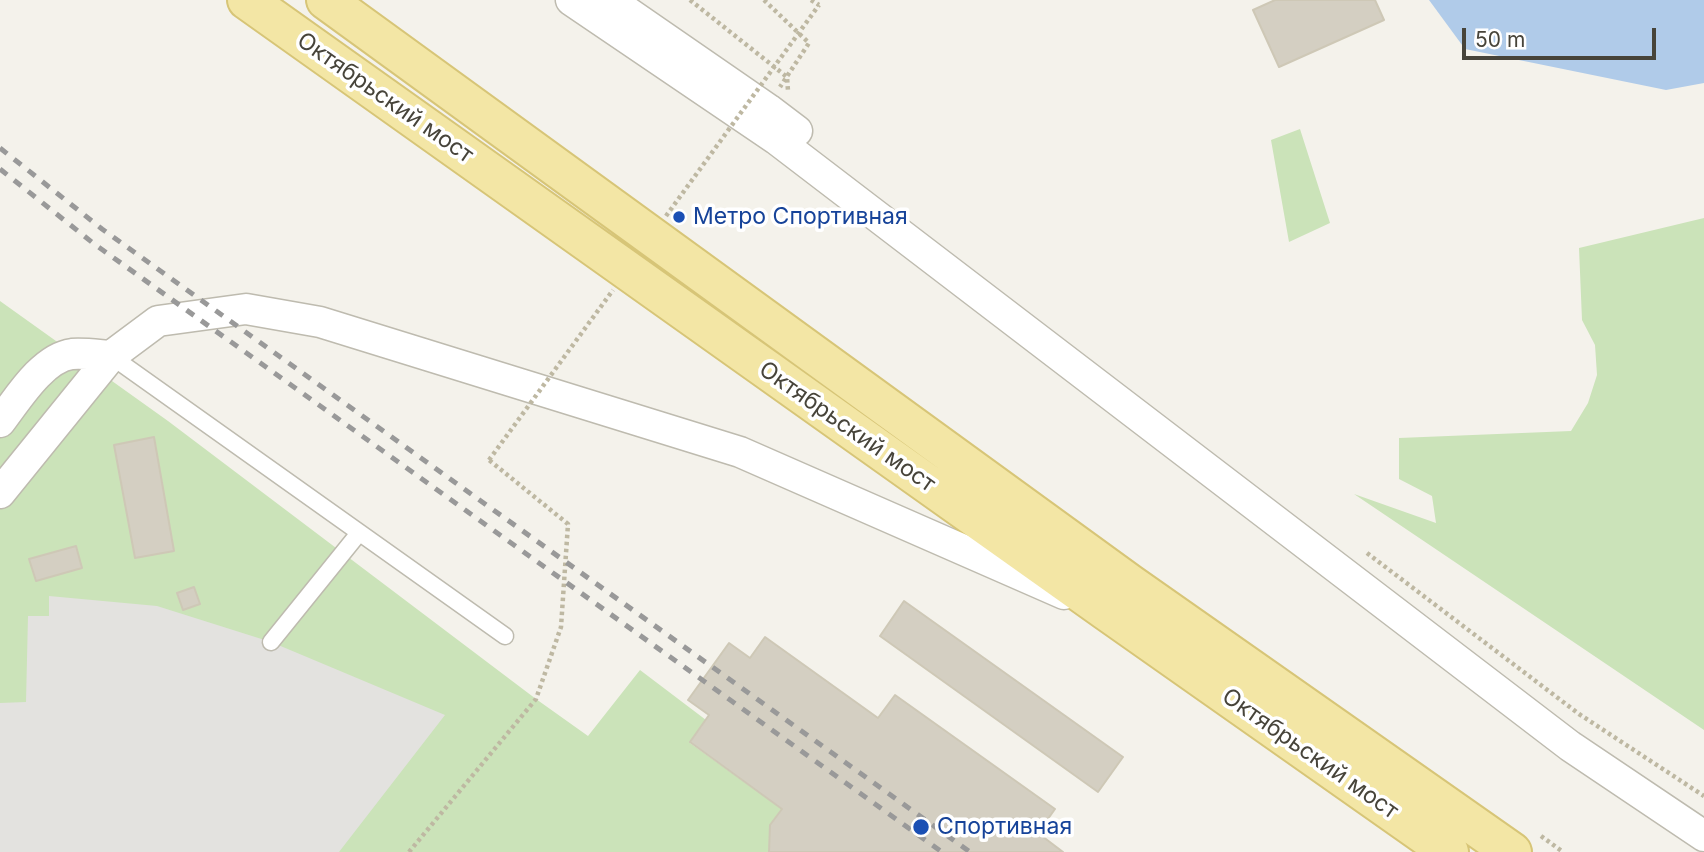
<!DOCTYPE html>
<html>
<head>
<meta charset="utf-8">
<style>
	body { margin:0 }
	#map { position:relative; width:1704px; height:852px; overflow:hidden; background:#f4f2eb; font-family:Inter,sans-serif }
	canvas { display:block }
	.scale { position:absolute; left:1462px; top:28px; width:194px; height:32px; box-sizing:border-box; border:4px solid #47443a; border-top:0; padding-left:9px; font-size:21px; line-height:24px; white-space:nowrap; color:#47443a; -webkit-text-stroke:5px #fff; paint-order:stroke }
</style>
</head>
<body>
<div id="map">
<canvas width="1704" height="852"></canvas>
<div class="scale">50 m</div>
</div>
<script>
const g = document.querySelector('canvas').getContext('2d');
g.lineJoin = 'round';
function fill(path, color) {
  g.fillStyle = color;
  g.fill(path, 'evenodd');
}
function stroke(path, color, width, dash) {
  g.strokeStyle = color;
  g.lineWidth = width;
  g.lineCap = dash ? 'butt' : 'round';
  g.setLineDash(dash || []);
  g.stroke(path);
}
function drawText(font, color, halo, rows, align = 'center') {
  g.font = font + ' Inter,sans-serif';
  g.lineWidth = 7;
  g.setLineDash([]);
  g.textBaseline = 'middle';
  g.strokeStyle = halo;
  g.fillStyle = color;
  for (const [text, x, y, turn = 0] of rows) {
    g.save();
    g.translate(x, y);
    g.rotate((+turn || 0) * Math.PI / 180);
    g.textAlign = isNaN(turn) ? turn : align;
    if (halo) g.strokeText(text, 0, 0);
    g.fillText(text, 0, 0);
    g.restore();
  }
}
fill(new Path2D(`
	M 1300,129 L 1330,223 L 1289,242 L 1271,140 Z
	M 1704,218 L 1704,730 L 1354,494 L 1436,523 L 1432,496 L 1399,479 L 1399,438 L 1571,431 L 1588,403 L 1597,375 L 1595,345 L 1582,320 L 1579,248 Z
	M 0,301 L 168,421 L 536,699 L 588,736 L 640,670 L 706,720 L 690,743 L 782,809 L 770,825 L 769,852 L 0,852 Z`), '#cbe3b9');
fill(new Path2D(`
	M 49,596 L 157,606 L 271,642 L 445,715 L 339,852 L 0,852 L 0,703 L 26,702 L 28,616 L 49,616 Z`), '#e3e2df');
fill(new Path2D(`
	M 1429,0 L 1704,0 L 1704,83 L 1666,90 L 1465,49 Z`), '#b0cbe9');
const building = new Path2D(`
	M 1275,0 L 1375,0 L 1384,20 L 1279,67 L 1253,10 Z
	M 154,437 L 174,551 L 135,558 L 114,445 Z
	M 76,546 L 82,568 L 36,581 L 29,559 Z
	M 194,587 L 200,604 L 183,610 L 177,593 Z
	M 904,601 L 1123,757 L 1098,792 L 880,636 Z
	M 765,637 L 878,718 L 895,695 L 1055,809 L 1038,833 L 1063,852 L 769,852 L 770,825 L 782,809 L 690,742 L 709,715 L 688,700 L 729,643 L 750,658 Z`);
fill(building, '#d4cfc2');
stroke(building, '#cec8b6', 2);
const service = new Path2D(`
	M 111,356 L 505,636
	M 271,642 L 359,533`);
const minor = new Path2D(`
	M 571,0 L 776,139 L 1570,746 L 1704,836
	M 610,0 L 768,109 L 797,131
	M 0,422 C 17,400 42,358 72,354 C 84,353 98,355 111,356
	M 0,493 L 111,356 L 158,321 L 246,309 L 320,322 L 740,452 L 1064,594`);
const primary = new Path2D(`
	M 247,0 L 1105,610 L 1449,852
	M 326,0 L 1130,584 L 1512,852`);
stroke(service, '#bebbaf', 19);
stroke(minor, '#bebbaf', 33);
stroke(primary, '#d7c577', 42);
stroke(new Path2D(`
	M 690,0 L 787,77 L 788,91
	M 764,0 L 809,43 L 780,87
	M 811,0 L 819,5
	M 1367,553 L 1579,714 L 1704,796
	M 1541,836 L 1563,852
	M 409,852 L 536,699 L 561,627 L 568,524 L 489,460`), '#beb8a2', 4.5, [3.5, 3.5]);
stroke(service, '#fff', 16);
stroke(minor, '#fff', 30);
stroke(primary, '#f3e6a5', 38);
stroke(new Path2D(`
	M 0,148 L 102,229 L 970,852
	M 0,169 L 93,243 L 942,852`), '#999', 5, [9, 9]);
stroke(new Path2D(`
	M 666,216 L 819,5
	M 489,460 L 613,290`), '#beb8a2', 4.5, [3.5, 3.5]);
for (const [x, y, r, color] of [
	[679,217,7,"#1a4fb4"],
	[921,827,9,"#1a4fb4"]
]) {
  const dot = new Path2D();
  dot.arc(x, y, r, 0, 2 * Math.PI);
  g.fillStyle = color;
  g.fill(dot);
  stroke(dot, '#fff', 2.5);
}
drawText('23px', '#47443a', '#fff', [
	["Октябрьский мост",385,98,35],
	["Октябрьский мост",847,427,35],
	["Октябрьский мост",1310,754,35]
]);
drawText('23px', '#164399', '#fff', [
	["Метро Спортивная",693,217],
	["Спортивная",937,827]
], 'left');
</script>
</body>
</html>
